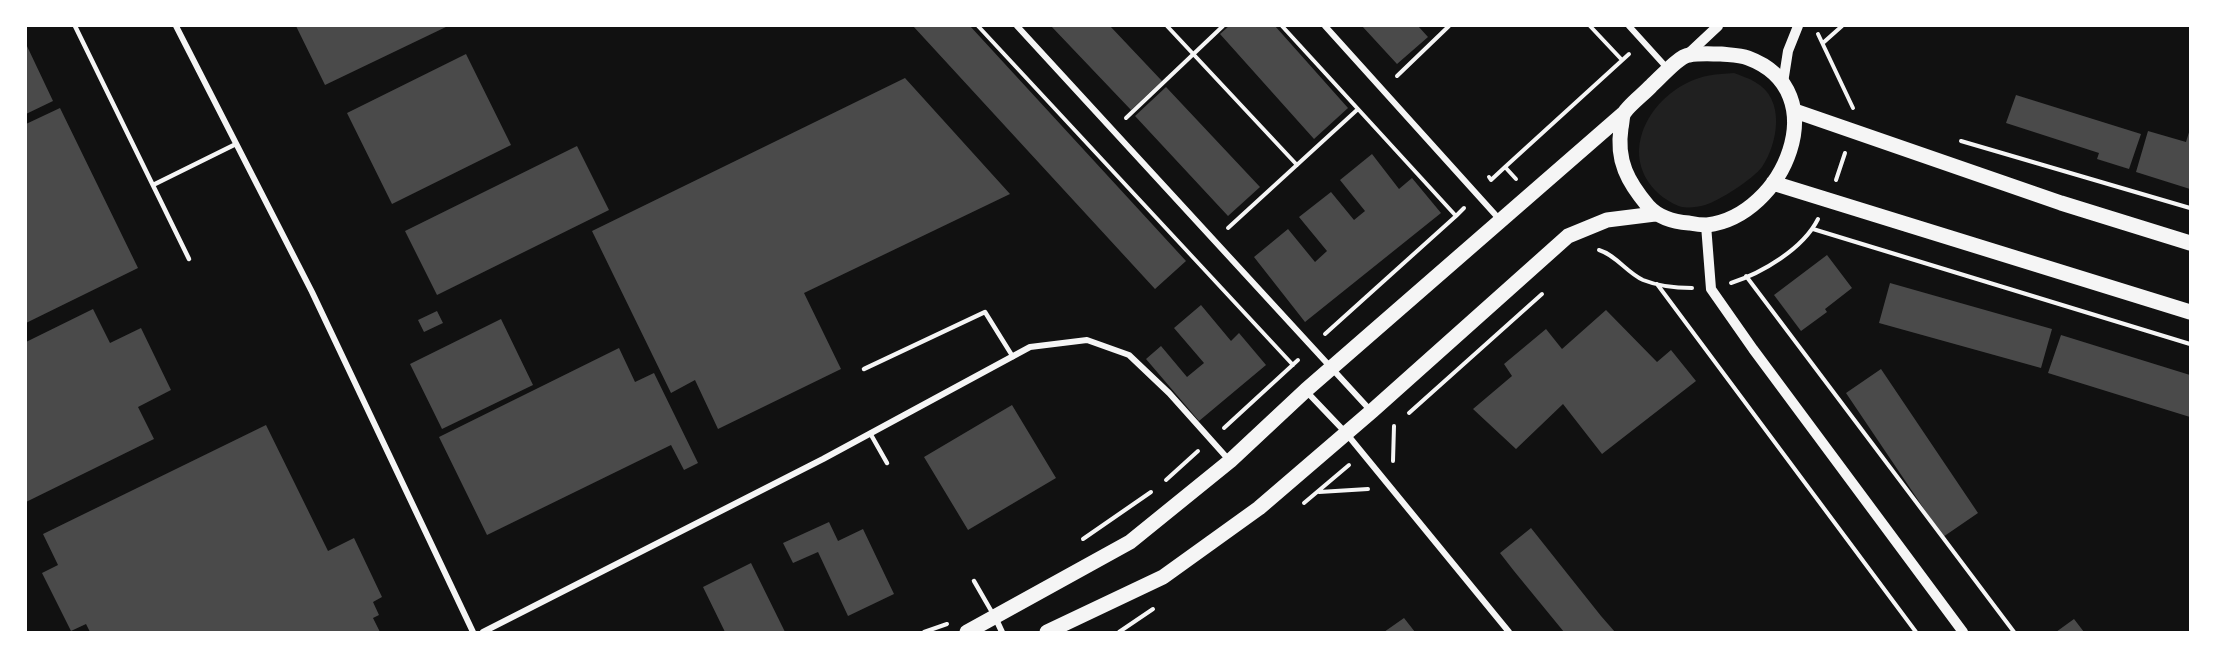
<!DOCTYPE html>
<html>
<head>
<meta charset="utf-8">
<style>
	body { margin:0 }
	#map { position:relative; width:2216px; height:658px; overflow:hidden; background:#111; font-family:"DejaVu Sans",sans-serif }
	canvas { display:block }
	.frame { position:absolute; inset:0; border:27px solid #fff; pointer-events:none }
</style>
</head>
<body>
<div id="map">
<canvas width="2216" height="658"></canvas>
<div class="frame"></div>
</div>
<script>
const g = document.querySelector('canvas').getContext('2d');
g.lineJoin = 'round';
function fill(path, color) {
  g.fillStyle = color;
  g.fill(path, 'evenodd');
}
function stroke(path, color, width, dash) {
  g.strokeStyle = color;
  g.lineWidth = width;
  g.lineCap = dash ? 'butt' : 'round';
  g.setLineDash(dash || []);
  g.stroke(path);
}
fill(new Path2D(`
	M 1734,73 C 1741,76 1749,78 1755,82 C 1786,99 1778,143 1762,167 C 1753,179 1719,201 1705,205 C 1699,207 1688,208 1682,207 C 1676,206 1663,198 1658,193 C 1620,157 1645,105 1685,84 C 1701,75 1717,74 1734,73 Z`), '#202020');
fill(new Path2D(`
	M 296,26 L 448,26 L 325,85 Z
	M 913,26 L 970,26 L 1186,261 L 1155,289 Z
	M 1051,26 L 1110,26 L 1162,81 L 1131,110 Z
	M 1229,26 L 1275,26 L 1348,108 L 1314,139 L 1220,34 Z
	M 1362,26 L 1418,26 L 1428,37 L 1397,64 Z
	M 26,44 L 53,101 L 26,114 Z
	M 466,54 L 511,145 L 392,204 L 347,113 Z
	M 905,78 L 1010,194 L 804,293 L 841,369 L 718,429 L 695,380 L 671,393 L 592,231 Z
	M 1166,87 L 1260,187 L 1228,216 L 1135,116 Z
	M 2016,95 L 2141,134 L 2129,169 L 2097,159 L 2099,153 L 2006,123 Z
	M 60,108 L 138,268 L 26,323 L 26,124 Z
	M 2190,129 L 2190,189 L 2136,172 L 2148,131 L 2186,142 Z
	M 577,146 L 609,210 L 437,295 L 405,231 Z
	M 1372,154 L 1399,189 L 1412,178 L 1441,213 L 1305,322 L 1254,257 L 1288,229 L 1315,262 L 1327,251 L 1299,217 L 1331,192 L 1354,220 L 1365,211 L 1340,180 Z
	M 1827,255 L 1852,288 L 1825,309 L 1827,312 L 1801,331 L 1774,295 Z
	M 1890,283 L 2052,329 L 2041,368 L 1879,323 Z
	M 1201,305 L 1231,341 L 1239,333 L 1266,365 L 1199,421 L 1146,359 L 1161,346 L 1187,377 L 1204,363 L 1174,328 Z
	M 93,309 L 110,343 L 141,328 L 171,390 L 138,407 L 154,439 L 26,502 L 26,342 Z
	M 1606,310 L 1657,362 L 1671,350 L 1696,381 L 1602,454 L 1563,404 L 1516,449 L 1473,409 L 1512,376 L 1504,364 L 1546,329 L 1562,349 Z
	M 437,311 L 443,323 L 424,332 L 418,320 Z
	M 501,319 L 533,385 L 442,429 L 410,364 Z
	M 2061,335 L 2190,375 L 2190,417 L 2048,373 Z
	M 619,348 L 635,382 L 654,373 L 698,463 L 684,470 L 671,445 L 487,535 L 439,437 Z
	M 1881,369 L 1978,513 L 1943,537 L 1846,393 Z
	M 1012,405 L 1056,478 L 968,530 L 924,457 Z
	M 266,425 L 328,551 L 354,538 L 382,597 L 373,602 L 379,615 L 373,618 L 380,632 L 90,632 L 86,624 L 71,631 L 42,573 L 58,565 L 43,534 Z
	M 829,522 L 838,541 L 863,529 L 894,594 L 848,616 L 818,552 L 793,563 L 783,543 Z
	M 1531,528 L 1601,616 L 1615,632 L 1564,632 L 1514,571 L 1500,553 Z
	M 751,563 L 785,632 L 725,632 L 703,587 Z
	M 1404,618 L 1415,632 L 1384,632 Z
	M 2074,619 L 2084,632 L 2056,632 Z`), '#4a4a4a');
stroke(new Path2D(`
	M 978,26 L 1293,365
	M 1167,26 L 1297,165
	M 1282,26 L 1456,216 L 1464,208
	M 1590,26 L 1622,60
	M 1818,34 L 1853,108
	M 1824,42 L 1842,26
	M 1397,76 L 1449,26
	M 1126,118 L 1223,26
	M 1961,141 L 2190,208
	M 1489,177 L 1491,180 L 1505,167
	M 1516,179 L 1505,167 L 1629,54
	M 1836,180 L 1845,153
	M 1228,228 L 1358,109
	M 1813,229 L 2190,344
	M 1599,250 C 1616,255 1627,273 1643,280 C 1658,286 1676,288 1692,288
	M 1746,276 L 2014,632
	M 1731,283 C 1762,273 1803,249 1818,219
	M 1657,284 L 1916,632
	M 1325,334 L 1456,216
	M 1409,413 L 1542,294
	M 1224,428 L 1298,360
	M 1393,461 L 1394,426
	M 1166,480 L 1198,451
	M 1319,492 L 1368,489
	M 1304,503 L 1349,465
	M 1083,539 L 1151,492
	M 924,632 L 947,624
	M 1119,632 L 1153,609`), '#f5f5f5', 4);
stroke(new Path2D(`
	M 75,26 L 189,259
	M 153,185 L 236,144
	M 864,369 L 985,312 L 1013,357
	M 870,433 L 887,463
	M 974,581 L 993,614`), '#f5f5f5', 4.5);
stroke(new Path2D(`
	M 176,26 L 312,292 L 473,632
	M 1017,26 L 1371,411
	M 1325,26 L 1501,221
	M 1629,26 L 1668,69
	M 1306,391 L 1346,433 L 1509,632
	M 995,617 L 1002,632
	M 483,632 L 823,459 L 1030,347 L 1087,340 L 1129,355 L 1169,393 L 1229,460`), '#f5f5f5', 6);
stroke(new Path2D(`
	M 1687,55 L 1718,26
	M 1783,83 L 1788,51 L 1798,26
	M 1706,225 L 1711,289 L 1753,349 L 1963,632`), '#f5f5f5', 10);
stroke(new Path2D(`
	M 1721,54 C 1730,55 1740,55 1748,58 C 1837,91 1784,216 1707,225 C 1701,225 1694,224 1689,223 C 1674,222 1658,217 1648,206 C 1628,182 1616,161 1621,128 C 1622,124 1622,119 1623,115 C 1626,107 1645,93 1651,86 C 1660,78 1679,56 1689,55 C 1700,53 1711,54 1721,54 Z
	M 1795,111 L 2061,203 L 2190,243
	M 1773,183 L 2190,312
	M 967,632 L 1130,542 L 1230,461 L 1306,390 L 1623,114
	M 1047,632 L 1163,577 L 1259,508 L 1372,411 L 1568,236 L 1607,220 L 1655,214`), '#f5f5f5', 15);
</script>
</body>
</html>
